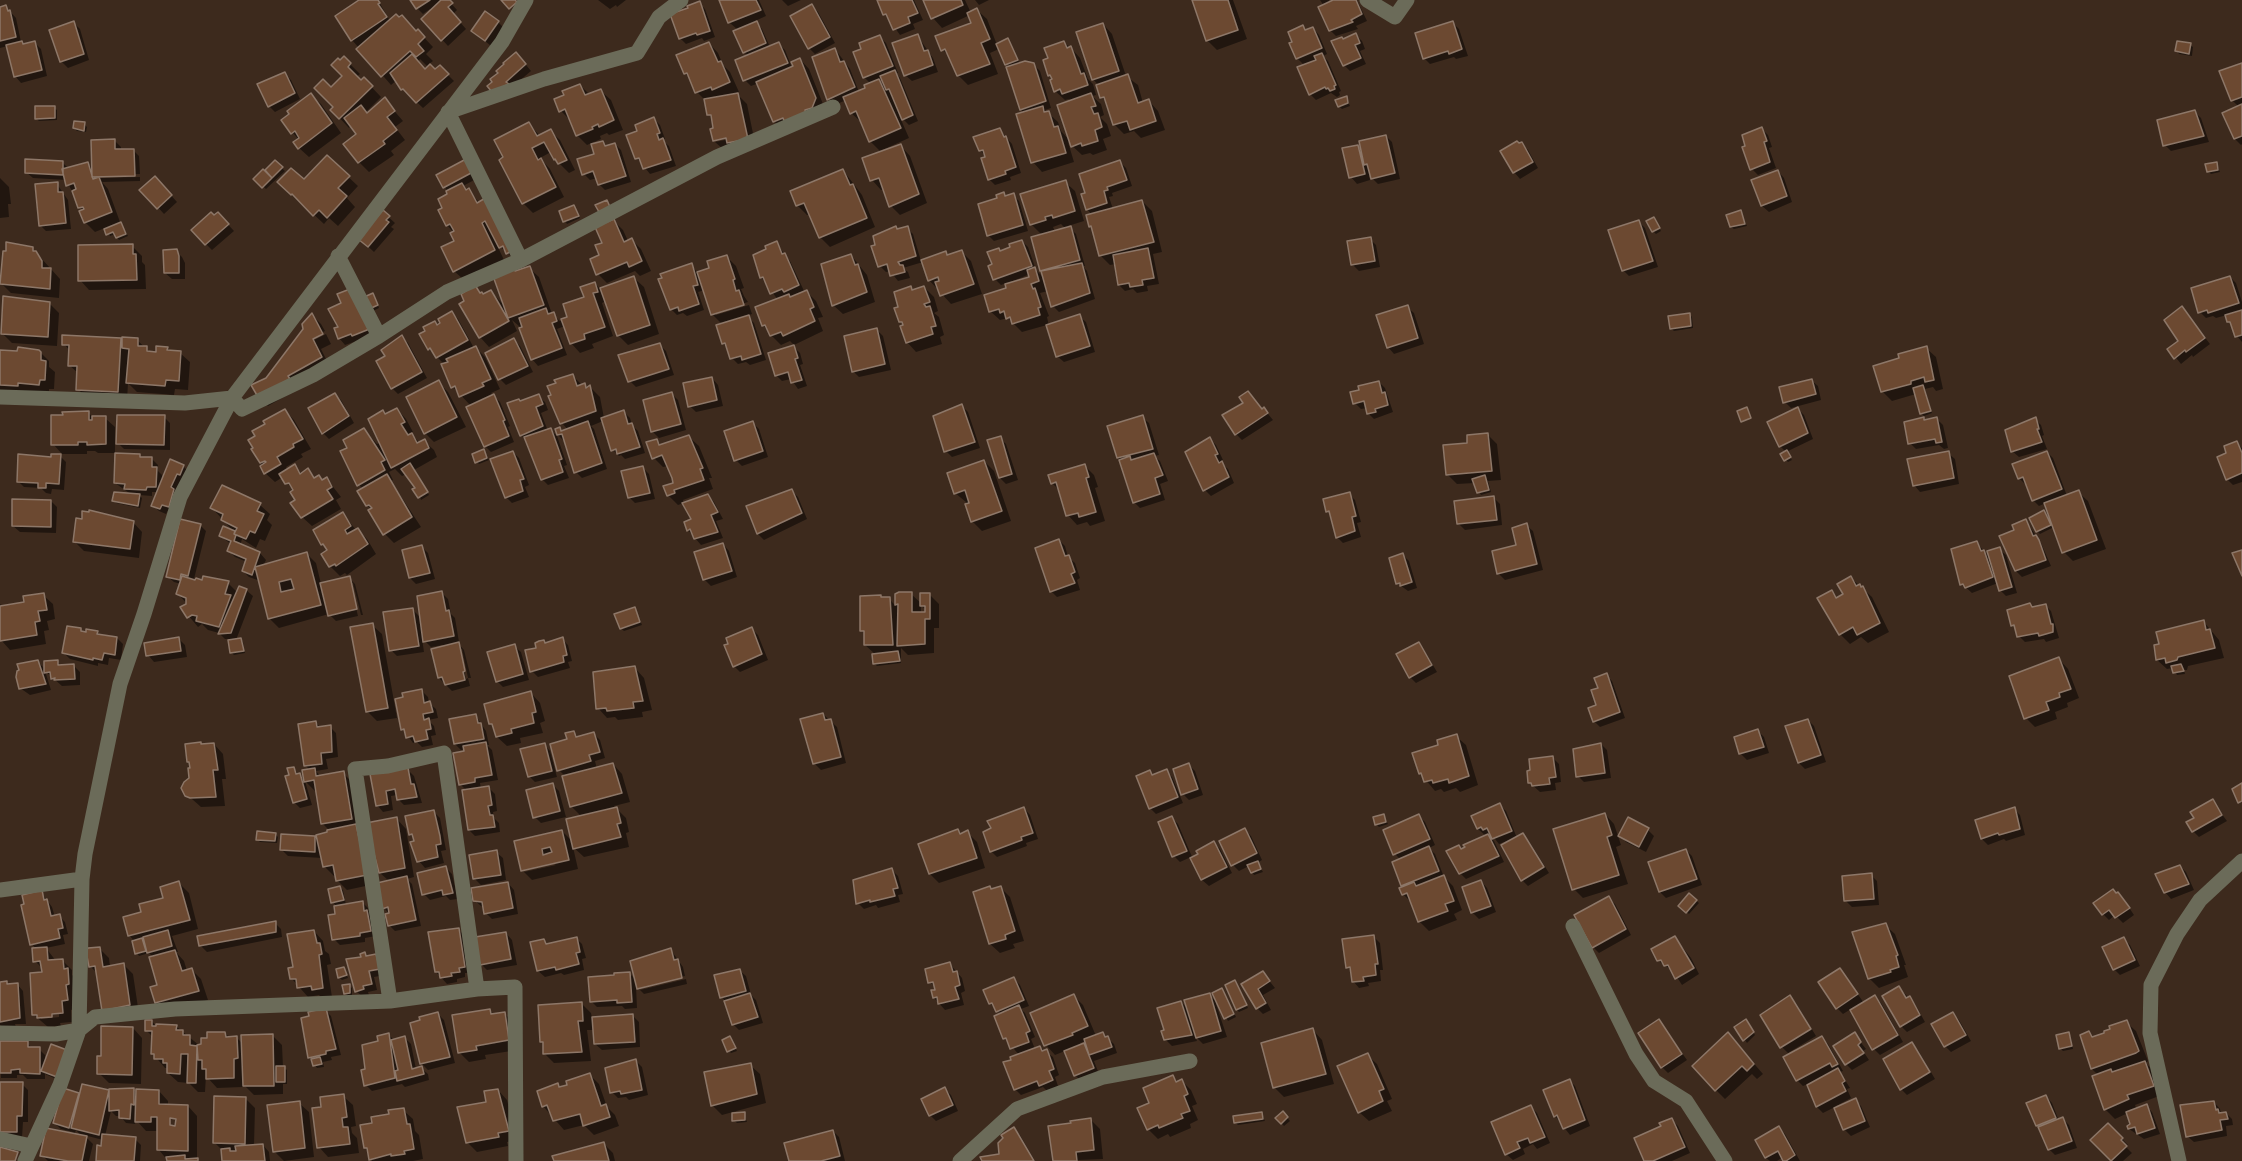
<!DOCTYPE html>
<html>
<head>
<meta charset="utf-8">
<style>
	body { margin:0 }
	canvas { display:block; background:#3d2a1d }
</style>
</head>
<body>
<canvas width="2242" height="1161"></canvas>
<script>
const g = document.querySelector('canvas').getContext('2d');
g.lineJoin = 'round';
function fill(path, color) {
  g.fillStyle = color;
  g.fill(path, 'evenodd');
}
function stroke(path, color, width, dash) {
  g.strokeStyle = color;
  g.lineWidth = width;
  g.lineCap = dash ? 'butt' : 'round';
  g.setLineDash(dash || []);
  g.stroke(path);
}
fill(new Path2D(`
	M 361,0 L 378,0 L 390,21 L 418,31 L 433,47 L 426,54 L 433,61 L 429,64 L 435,71 L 446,73 L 454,81 L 423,108 L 403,89 L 397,80 L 391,85 L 352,40 ZM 420,59 L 428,67 L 425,70 L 418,62 Z
	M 409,0 L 448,0 L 457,10 L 453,14 L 466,29 L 448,46 L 423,19 L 431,11 L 430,9 L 423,14 Z
	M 598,0 L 626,0 L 617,7 L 616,5 L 610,9 Z
	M 720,0 L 759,0 L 766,16 L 755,21 L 762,29 L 770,47 L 779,44 L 785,50 L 792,68 L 800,59 L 809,69 L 825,109 L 784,131 L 774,121 L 759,83 L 751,86 L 745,80 L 748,56 L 744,52 L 738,30 L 730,23 Z
	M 782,0 L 801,0 L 788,6 Z
	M 879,0 L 914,0 L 923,20 L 913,24 L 915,29 L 900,35 L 885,14 Z
	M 925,0 L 965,0 L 971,13 L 977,10 L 987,19 L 997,45 L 1008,40 L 1020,64 L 1033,64 L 1040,71 L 1051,108 L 1045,110 L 1058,122 L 1061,131 L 1070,141 L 1071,102 L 1069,99 L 1065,100 L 1055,91 L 1054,80 L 1049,75 L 1050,59 L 1063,42 L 1071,48 L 1080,58 L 1088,79 L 1093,84 L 1096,95 L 1092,96 L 1101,104 L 1104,115 L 1100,117 L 1107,124 L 1111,136 L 1103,139 L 1107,150 L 1093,155 L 1090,153 L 1082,155 L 1068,142 L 1074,162 L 1042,172 L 1033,162 L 1024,113 L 1021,110 L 1009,68 L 999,49 L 990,53 L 998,74 L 968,85 L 958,75 L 951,58 L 943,50 L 973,24 L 970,15 L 942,28 L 933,18 Z
	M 975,0 L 989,0 L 979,5 Z
	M 1196,0 L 1233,0 L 1247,39 L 1217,50 L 1207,40 Z
	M 1320,0 L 1329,0 L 1330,4 L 1339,0 L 1357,0 L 1367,21 L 1356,26 L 1358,29 L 1336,36 L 1330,30 L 1324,6 Z
	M 699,3 L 705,9 L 715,37 L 704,41 L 702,38 L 686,44 L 680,38 L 690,9 Z
	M 812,6 L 818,12 L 835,43 L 815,54 L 809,48 Z
	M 6,7 L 16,18 L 21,42 L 24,45 L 35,43 L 41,49 L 47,76 L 21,83 L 15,76 L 8,46 L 0,48 L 0,13 Z
	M 498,22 L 504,28 L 491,46 L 473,31 Z
	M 74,23 L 80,29 L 89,60 L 68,68 L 62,62 L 51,31 Z
	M 1453,23 L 1459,29 L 1468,56 L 1456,59 L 1454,57 L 1430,64 L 1424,58 Z
	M 1103,24 L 1112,34 L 1126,76 L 1138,85 L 1143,103 L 1149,101 L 1158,111 L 1165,130 L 1141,138 L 1134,131 L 1124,134 L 1115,125 L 1107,103 L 1102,97 L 1099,86 L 1093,79 Z
	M 1303,27 L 1307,31 L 1313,28 L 1319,35 L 1327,54 L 1323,56 L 1328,61 L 1341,91 L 1339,92 L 1340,95 L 1337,97 L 1331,93 L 1316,100 L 1310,94 L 1305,66 L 1297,58 Z
	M 917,35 L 933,58 L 938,72 L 912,81 L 905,75 Z
	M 1356,35 L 1362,41 L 1365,49 L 1360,51 L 1366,64 L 1350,71 L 1344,65 L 1344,41 Z
	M 880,37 L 886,43 L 898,73 L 896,73 L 900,78 L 918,121 L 909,125 L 899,115 L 909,138 L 880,151 L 870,141 L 861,122 L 851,113 L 846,100 L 835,105 L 829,99 L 835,49 L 850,69 L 859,92 L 867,89 L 871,84 L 864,77 L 863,50 ZM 883,79 L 887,89 L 879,80 Z
	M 709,43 L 718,53 L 723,65 L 730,72 L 739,92 L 736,93 L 747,104 L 756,148 L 738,151 L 724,150 L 715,142 L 730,139 L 715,129 L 706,101 L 697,92 L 691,79 L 685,73 Z
	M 2190,45 L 2193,47 L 2192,56 L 2179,54 L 2177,51 Z
	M 344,58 L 360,74 L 356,77 L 361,82 L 364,79 L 381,97 L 366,112 L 368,114 L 384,99 L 403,121 L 395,127 L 405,140 L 391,151 L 394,155 L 369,172 L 359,162 L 359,134 L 351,125 L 349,128 L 332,110 L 335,107 L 331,89 L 344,76 L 340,62 Z
	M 522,60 L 531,71 L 511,88 L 489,86 Z
	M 2242,65 L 2242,144 L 2241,145 L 2235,139 L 2224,113 L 2239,107 L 2233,101 L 2221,72 Z
	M 285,74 L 291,80 L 300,99 L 275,112 L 269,106 Z
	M 580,85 L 590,95 L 601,91 L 611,100 L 623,130 L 609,135 L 607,133 L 600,136 L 601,139 L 587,145 L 577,135 L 570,120 L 561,111 L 566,95 Z
	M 311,95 L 321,104 L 341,133 L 309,157 L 299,148 L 299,140 L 283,121 Z
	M 1346,98 L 1350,106 L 1342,109 L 1339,106 Z
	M 54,108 L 57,110 L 57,120 L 39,121 L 36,118 Z
	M 2195,112 L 2201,118 L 2209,142 L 2171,151 L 2165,145 Z
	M 654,119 L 660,125 L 665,139 L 662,140 L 669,146 L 676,166 L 650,174 L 637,158 L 639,132 Z
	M 84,124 L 87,127 L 86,132 L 77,131 L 74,128 Z
	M 529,124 L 540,136 L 550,131 L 560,140 L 575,170 L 569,173 L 555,159 L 551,152 L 540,158 L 550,169 L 564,197 L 533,213 L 523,203 L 501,160 L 505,158 Z
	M 1762,129 L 1768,135 L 1772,147 L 1769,148 L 1776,168 L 1758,175 L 1752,169 Z
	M 1000,130 L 1012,144 L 1021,173 L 1010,177 L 1011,180 L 995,185 L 989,179 L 987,158 L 980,150 Z
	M 1386,136 L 1392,142 L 1400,179 L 1378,184 L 1369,175 L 1370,180 L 1357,184 L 1351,177 L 1357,146 L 1363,152 Z
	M 115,141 L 121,147 L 121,151 L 133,150 L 139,156 L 140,174 L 98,175 L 98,178 L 140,177 L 140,181 L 102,182 L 108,189 L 120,222 L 128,236 L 119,240 L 115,234 L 110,236 L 105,228 L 95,232 L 85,222 L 83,211 L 66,180 L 33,178 L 26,172 L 63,163 L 68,168 L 87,163 L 94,170 Z
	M 602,142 L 607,147 L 615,144 L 621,150 L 631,182 L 605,190 L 599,184 L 597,178 L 590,180 L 584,174 Z
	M 1522,144 L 1528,150 L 1538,168 L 1520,179 L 1514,172 Z
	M 901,146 L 910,156 L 927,203 L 900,215 L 891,206 L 884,189 L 881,190 L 872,180 Z
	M 327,157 L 358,186 L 347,198 L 355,207 L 338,226 L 329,218 L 324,224 L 279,182 L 304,182 Z
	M 466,161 L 478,178 L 463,186 L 480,203 L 487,199 L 511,256 L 496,243 L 504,260 L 464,280 L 454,271 L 454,233 L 447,225 L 444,208 L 449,195 L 445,187 Z
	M 275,162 L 285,171 L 266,189 L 255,179 Z
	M 1120,162 L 1126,168 L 1132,186 L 1112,193 L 1113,196 L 1109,197 L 1113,209 L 1142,201 L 1152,211 L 1162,252 L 1153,254 L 1159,284 L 1147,286 L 1148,291 L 1137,293 L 1133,289 L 1125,291 L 1119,285 L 1116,264 L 1110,265 L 1101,256 L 1094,229 L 1090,226 L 1092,215 L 1087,209 Z
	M 2216,163 L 2220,172 L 2211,174 L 2208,171 Z
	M 843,170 L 862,195 L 875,227 L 830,247 L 820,237 L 810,214 L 807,215 L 797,205 Z
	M 1778,171 L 1784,178 L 1792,202 L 1769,212 L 1762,206 L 1753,181 Z
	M 0,178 L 9,187 L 11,204 L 8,204 L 9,217 L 0,218 Z
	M 1065,182 L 1075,191 L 1084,221 L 1068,226 L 1076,234 L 1085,266 L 1083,266 L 1087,271 L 1095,299 L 1059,312 L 1053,306 L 1048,291 L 1040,293 L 1049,316 L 1047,317 L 1049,326 L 1079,316 L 1086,322 L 1095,352 L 1064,362 L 1057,356 L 1047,325 L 1022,332 L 1008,318 L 1000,320 L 990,311 L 1008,288 L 1006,283 L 1001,285 L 995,279 L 994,265 L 999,249 L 1001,252 L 1022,241 L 1028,247 L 1036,270 L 1045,279 L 1033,238 L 1043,236 L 1031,224 ZM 1061,224 L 1066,229 L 1055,232 L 1053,227 ZM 1030,274 L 1031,278 L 1008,285 L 1008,283 Z
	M 57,184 L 68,200 L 71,229 L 46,231 L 40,225 Z
	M 161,184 L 177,202 L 164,214 L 142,190 Z
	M 1004,194 L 1006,197 L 1013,195 L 1019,201 L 1028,231 L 994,241 L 988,235 L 999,199 Z
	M 574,207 L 580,218 L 567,224 L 565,221 Z
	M 383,212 L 395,223 L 391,227 L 394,229 L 374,252 L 360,239 Z
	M 1740,212 L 1747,226 L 1734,229 L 1731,227 Z
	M 224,220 L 234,231 L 212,250 L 206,244 Z
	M 614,221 L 623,230 L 628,241 L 632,240 L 641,249 L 651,271 L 640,276 L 635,271 L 607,283 L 598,274 L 604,243 Z
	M 1639,222 L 1645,228 L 1658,267 L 1629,276 L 1623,270 Z
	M 1656,222 L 1661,231 L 1656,234 L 1653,231 Z
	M 907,228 L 913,234 L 921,261 L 946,253 L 949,256 L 961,251 L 971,261 L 982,294 L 951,304 L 929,280 L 923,262 L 903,268 L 908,272 L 910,278 L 898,281 L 890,271 L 886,272 L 880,266 L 898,231 Z
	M 1370,239 L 1376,245 L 1380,267 L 1359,271 L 1353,265 Z
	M 776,243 L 790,261 L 805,293 L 807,292 L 816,301 L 823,317 L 818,318 L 823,331 L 794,345 L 790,341 L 781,345 L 771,335 L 764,326 L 757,308 L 778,300 L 761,277 L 768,250 Z
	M 132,246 L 142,256 L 142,262 L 145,265 L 146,289 L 89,290 L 80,280 Z
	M 32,248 L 60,279 L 59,298 L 11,293 L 2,284 Z
	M 176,251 L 182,257 L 185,263 L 185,279 L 172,279 L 165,273 Z
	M 851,255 L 867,275 L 875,302 L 843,314 L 833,305 Z
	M 727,257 L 736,266 L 744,288 L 741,289 L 744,296 L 748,302 L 716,312 L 716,315 L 749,305 L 752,314 L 747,316 L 754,323 L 766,360 L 750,365 L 746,362 L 738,364 L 732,358 L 728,349 L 723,343 L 723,325 L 713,315 L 705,290 L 698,292 L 704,310 L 687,316 L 683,313 L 677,315 L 671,309 L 691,265 L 698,273 L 711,269 Z
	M 513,268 L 517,272 L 529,268 L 539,277 L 552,314 L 560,321 L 569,317 L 586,298 L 595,283 L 600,289 L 634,278 L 644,287 L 659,334 L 628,345 L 618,335 L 606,301 L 602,303 L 613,336 L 592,344 L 594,348 L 580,353 L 571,343 L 565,326 L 557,329 L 567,355 L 538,366 L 532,359 L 520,327 L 512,320 L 517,331 L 489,347 L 480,337 L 475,287 L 484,296 L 491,292 L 505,306 Z
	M 2230,277 L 2236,283 L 2242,302 L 2242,342 L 2237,336 L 2227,315 L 2216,318 L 2213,316 L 2206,318 L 2200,312 Z
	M 924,287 L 934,297 L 938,311 L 934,313 L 939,317 L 944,335 L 940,337 L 942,344 L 916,352 L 907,342 L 905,326 L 900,322 L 911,288 L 913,291 Z
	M 375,298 L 379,308 L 371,312 Z
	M 49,303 L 59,313 L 57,346 L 12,343 L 3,334 Z
	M 1407,307 L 1414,313 L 1424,344 L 1394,354 L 1388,347 Z
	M 2182,308 L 2210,344 L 2193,357 L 2192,355 L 2181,364 L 2169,349 L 2180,341 Z
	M 330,310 L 377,334 L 345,345 L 339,338 L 335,329 L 340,327 Z
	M 452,313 L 458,319 L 474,348 L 476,348 L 485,357 L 500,389 L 491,393 L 500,402 L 510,426 L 508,427 L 514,442 L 491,452 L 485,446 L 471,406 L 453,387 L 445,365 L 429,349 L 427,331 L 435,323 L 438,326 Z
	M 1689,314 L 1692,317 L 1693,328 L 1674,331 L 1671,328 Z
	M 312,315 L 321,324 L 325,331 L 312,338 L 312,341 L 326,334 L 331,344 L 321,349 L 330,367 L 298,389 L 268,406 L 259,396 L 267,379 L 305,330 Z
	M 877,330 L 883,336 L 891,370 L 859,377 L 853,371 Z
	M 402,337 L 408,343 L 427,378 L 398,394 L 392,388 L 387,357 Z
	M 120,339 L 124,342 L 137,340 L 151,353 L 157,353 L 167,349 L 170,352 L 180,353 L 190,362 L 188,390 L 175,389 L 174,395 L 137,392 L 128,383 L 127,401 L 87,399 L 78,389 L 79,374 L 69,365 L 70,351 L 64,344 Z
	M 514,340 L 520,346 L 533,372 L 506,385 L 500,379 L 487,354 Z
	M 660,345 L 666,351 L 674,375 L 636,387 L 630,381 Z
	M 794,347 L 800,353 L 803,364 L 800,365 L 807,386 L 798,389 L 791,379 L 782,381 L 776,375 Z
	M 1926,348 L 1936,357 L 1943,389 L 1936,391 L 1933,387 L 1925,389 L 1932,413 L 1924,416 L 1921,413 L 1916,394 L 1892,401 L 1882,391 L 1901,359 Z
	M 0,351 L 39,351 L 49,361 L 49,367 L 55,372 L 54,389 L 49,389 L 49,394 L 0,391 Z
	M 572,375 L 582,385 L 590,387 L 600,397 L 604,418 L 624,412 L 630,418 L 632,425 L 638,431 L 645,453 L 625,459 L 621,455 L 619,456 L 613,450 L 603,421 L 591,426 L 594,429 L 607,469 L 582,478 L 576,472 L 564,441 L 558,435 L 559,429 L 562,432 L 568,430 L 562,423 Z
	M 712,378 L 718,385 L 723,406 L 696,412 L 690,406 Z
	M 1811,380 L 1818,386 L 1821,400 L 1791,408 L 1785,402 Z
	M 438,382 L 448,392 L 466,427 L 434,442 L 425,433 Z
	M 1379,382 L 1385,388 L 1393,412 L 1374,419 L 1368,413 L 1367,408 L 1361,409 L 1355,403 Z
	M 335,394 L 341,400 L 354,423 L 329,439 L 323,433 Z
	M 672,394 L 678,400 L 686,430 L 659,438 L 653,432 Z
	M 538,396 L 545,402 L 548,410 L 541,413 L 548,431 L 551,430 L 557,436 L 567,465 L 564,466 L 569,478 L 548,485 L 542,479 L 527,441 L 521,435 L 521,403 Z
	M 962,406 L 968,412 L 980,448 L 952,457 L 946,451 Z
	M 397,409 L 406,419 L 413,432 L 410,433 L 420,443 L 424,441 L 434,450 L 437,457 L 414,470 L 429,495 L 421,500 L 417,488 L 407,474 L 402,476 L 395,469 L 389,472 L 393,480 L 391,481 L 421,527 L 394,543 L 385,534 L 372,510 L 367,505 L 363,490 L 348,468 L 349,448 L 364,430 L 377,444 L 382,442 L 383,412 L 386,415 Z
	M 1264,409 L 1273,420 L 1242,440 L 1236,434 Z
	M 1798,409 L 1804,415 L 1813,439 L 1786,452 L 1792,460 L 1788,462 L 1786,460 L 1786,452 L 1780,446 Z
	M 285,410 L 294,420 L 311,449 L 301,454 L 303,457 L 286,467 L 288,470 L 294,466 L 302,474 L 308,470 L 316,478 L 323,481 L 327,479 L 341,497 L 336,500 L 341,509 L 312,526 L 302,517 L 294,491 L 283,477 L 275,482 L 265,473 L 261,463 Z
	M 89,413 L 93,418 L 105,418 L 115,427 L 115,453 L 98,453 L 95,451 L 87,451 L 87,454 L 62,454 L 53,444 Z
	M 164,417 L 170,423 L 170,450 L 124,449 L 118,443 Z
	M 1142,417 L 1149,423 L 1159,455 L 1154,456 L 1160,461 L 1168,481 L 1160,484 L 1165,500 L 1140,508 L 1134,502 L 1118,457 Z
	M 1937,419 L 1943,425 L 1948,448 L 1944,449 L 1939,445 L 1916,449 L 1910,443 Z
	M 2035,419 L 2041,425 L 2044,435 L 2042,436 L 2047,449 L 2019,457 L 2012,451 Z
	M 753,423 L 759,429 L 768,457 L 742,466 L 736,460 Z
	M 1487,434 L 1497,444 L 1501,480 L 1488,481 L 1491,492 L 1481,495 L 1475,483 L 1457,484 L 1448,475 L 1469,444 Z
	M 689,437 L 699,446 L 712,478 L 709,478 L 713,489 L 683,500 L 684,503 L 678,505 L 668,495 L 675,483 L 668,466 L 663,467 L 654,458 L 656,440 L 662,446 Z
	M 1000,438 L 1006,444 L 1018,480 L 1006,484 L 1000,478 L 988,441 Z
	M 1210,439 L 1216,445 L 1223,460 L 1220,462 L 1228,469 L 1234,483 L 1211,496 L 1205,490 L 1187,453 Z
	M 2237,443 L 2242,448 L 2242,482 L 2233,485 L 2227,479 L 2228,453 Z
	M 483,451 L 489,460 L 479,464 L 477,462 Z
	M 513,452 L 519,458 L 529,485 L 525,487 L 529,497 L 512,503 L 506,497 Z
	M 2047,452 L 2053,458 L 2067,496 L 2078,492 L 2088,501 L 2106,549 L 2073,561 L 2064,552 L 2054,527 L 2040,534 L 2037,531 L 2044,512 L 2051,523 L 2053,522 L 2046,503 L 2039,506 L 2033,500 L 2027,483 L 2025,484 L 2019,478 Z
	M 1948,453 L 1955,459 L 1959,484 L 1920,492 L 1914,485 Z
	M 60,456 L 66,462 L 64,490 L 52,489 L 51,494 L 46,493 L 41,488 L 24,487 L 18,481 Z
	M 139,456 L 141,458 L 152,459 L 158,465 L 158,471 L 162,475 L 162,483 L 183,466 L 189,472 L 166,514 L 159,511 L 153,505 L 158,492 L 152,492 L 152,496 L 139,495 L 142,498 L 140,508 L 116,503 L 114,500 L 132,495 L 115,483 Z
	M 984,461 L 994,471 L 1011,521 L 982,531 L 972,521 L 966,502 L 955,493 Z
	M 1085,466 L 1094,475 L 1098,487 L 1095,488 L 1105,521 L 1090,526 L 1087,522 L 1077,525 L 1068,515 L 1060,491 L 1052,483 Z
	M 643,468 L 649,474 L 655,499 L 635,503 L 629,497 Z
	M 792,491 L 798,497 L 807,519 L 764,540 L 758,534 L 748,507 Z
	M 1349,494 L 1355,500 L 1361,522 L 1357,523 L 1361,537 L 1343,543 L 1337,537 L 1331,515 L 1328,511 Z
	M 708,495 L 714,502 L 723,519 L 716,521 L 723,538 L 701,545 L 688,530 Z
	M 1494,498 L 1500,504 L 1502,525 L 1465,530 L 1459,524 Z
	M 51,501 L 57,507 L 56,533 L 20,532 L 13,526 Z
	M 260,505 L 270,514 L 267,520 L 272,525 L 265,541 L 260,539 L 256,548 L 242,539 L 240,546 L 260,553 L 266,560 L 263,566 L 306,553 L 316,563 L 321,584 L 349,578 L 355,584 L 363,615 L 361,615 L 353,583 L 350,583 L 358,616 L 336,621 L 329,614 L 279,628 L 269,618 L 260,581 L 249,577 L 243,571 L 247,562 L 235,557 L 229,551 L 231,544 L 220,536 L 223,528 L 235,533 L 212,508 Z
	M 90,511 L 133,522 L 142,532 L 139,558 L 84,551 L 74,541 L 83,520 Z
	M 343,514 L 356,530 L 358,530 L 367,539 L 376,554 L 347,575 L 345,573 L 340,576 L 330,566 L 323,554 L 329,551 L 322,544 Z
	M 2026,521 L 2041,543 L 2051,566 L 2022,577 L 2016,571 L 2016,530 Z
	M 200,525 L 206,531 L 194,579 L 203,581 L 228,583 L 238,593 L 246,590 L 253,596 L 236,640 L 241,640 L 243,642 L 245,653 L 234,655 L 231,652 L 229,639 L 225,639 L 219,633 L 208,630 L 202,624 L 198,627 L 182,608 L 188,605 L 178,594 L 181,584 L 174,582 L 167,576 Z
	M 1526,525 L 1533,531 L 1543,570 L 1505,580 L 1499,574 L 1493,552 L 1518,546 Z
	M 1059,540 L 1065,546 L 1068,557 L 1075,563 L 1080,578 L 1077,580 L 1080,590 L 1057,597 L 1051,591 Z
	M 1977,543 L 1991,559 L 1999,549 L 2006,555 L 2017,593 L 2006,596 L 2000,590 L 1998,583 L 1972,593 L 1962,584 Z
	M 723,544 L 729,551 L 737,577 L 711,586 L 705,580 L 696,553 Z
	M 422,547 L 428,553 L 435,579 L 416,584 L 410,578 Z
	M 1403,555 L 1409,561 L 1417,588 L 1408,591 L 1397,583 Z
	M 1851,578 L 1872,597 L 1889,632 L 1868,643 L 1861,637 L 1850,644 L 1840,634 L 1819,599 L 1831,592 L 1838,599 L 1845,595 Z
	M 442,593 L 448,599 L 451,614 L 455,618 L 459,642 L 457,642 L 464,650 L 471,678 L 468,678 L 462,649 L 459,649 L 466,679 L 468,678 L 470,686 L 452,691 L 439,678 L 443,645 L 431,647 L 422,638 L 424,652 L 397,656 L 391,650 L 412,609 L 422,619 Z
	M 911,594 L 922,604 L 930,595 L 939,604 L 939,628 L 934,628 L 934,653 L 908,655 L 901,648 L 901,663 L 877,666 L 874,663 L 876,655 L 865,645 L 865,634 L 861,630 L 889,599 L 896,606 L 896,595 ZM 921,605 L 926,610 L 926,613 L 921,613 Z
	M 43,595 L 53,604 L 55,619 L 47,621 L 49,630 L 44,631 L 46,644 L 10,650 L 1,640 L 0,604 L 3,607 L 25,603 Z
	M 2030,605 L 2034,608 L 2045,605 L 2051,611 L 2059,638 L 2046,642 L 2044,639 L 2025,642 L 2019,636 L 2017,629 L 2013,625 Z
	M 635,609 L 642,625 L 624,631 L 621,628 Z
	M 2204,622 L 2219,640 L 2224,658 L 2188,666 L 2187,670 L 2184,670 L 2185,674 L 2177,675 L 2173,668 L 2167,669 L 2157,660 Z
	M 372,625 L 382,634 L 397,718 L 377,721 L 367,711 Z
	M 752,629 L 758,635 L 768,660 L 740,672 L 734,666 Z
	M 81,630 L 84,634 L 97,632 L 100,636 L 117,638 L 123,644 L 121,660 L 109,658 L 108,665 L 98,663 L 98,666 L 70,659 L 64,653 Z
	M 179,639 L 185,645 L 187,657 L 154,662 L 148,655 Z
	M 562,639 L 568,645 L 572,661 L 568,662 L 570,668 L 538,677 L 532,671 L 538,649 L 544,641 L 547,644 Z
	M 1418,644 L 1424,650 L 1437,672 L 1416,683 L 1410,677 Z
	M 514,646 L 521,652 L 529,680 L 503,687 L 497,681 Z
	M 2059,659 L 2068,669 L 2079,698 L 2067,703 L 2068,707 L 2055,712 L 2057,719 L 2035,727 L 2026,718 Z
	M 57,661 L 62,667 L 74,666 L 80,672 L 80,685 L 62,686 L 45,671 L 51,690 L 30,695 L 20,688 L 38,662 L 46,670 Z
	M 635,668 L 644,678 L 652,710 L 642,712 L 643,717 L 618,720 L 615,717 L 607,718 L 598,708 Z
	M 1606,675 L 1612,681 L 1625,718 L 1600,727 L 1594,721 L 1598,706 L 1599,689 Z
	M 422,691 L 428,697 L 429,703 L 436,709 L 438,718 L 428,720 L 434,726 L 436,735 L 431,736 L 433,745 L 422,747 L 417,742 L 413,743 L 403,729 Z
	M 531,693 L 540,703 L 545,721 L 540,723 L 543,733 L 520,738 L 521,743 L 507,746 L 497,737 L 495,728 L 491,724 Z
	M 823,714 L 837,727 L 846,763 L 821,770 L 815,764 L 812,754 Z
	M 476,716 L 486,731 L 489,745 L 487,745 L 492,750 L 498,780 L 480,783 L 481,789 L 489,788 L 495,794 L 497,811 L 493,812 L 494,818 L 499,823 L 500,832 L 475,836 L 469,830 L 467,791 L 460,784 L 469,749 L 461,750 L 455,744 Z
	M 1808,720 L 1814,726 L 1826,762 L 1805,769 L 1799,763 Z
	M 316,723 L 321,728 L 330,727 L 336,733 L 338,757 L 326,759 L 328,769 L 316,771 L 321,777 L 343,773 L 353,783 L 375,884 L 347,890 L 337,880 L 336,875 L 334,876 L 324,866 L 322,858 L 288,856 L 282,850 L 315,837 L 319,842 L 329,834 L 328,829 L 322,823 L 317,790 L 315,791 L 305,781 L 312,805 L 300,808 L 294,802 L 291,776 L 293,768 L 305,781 L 310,770 L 305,765 Z
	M 1758,731 L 1764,737 L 1769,753 L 1747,760 L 1741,754 L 1736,738 Z
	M 573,732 L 579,738 L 594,734 L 600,740 L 605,758 L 595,761 L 597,769 L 613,764 L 622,774 L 630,802 L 614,806 L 626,818 L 629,832 L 626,833 L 629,847 L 584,857 L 573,847 L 578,869 L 532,880 L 524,872 L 556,865 L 516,842 L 562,831 L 573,842 L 582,817 L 571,806 L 566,777 L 559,770 Z
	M 1456,736 L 1466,745 L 1478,785 L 1460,792 L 1456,788 L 1444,792 L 1441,789 L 1435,791 L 1420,773 L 1440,746 Z
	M 201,743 L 203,746 L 214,744 L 223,754 L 226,779 L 222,779 L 225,806 L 201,807 L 184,792 L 190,778 Z
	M 544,744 L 550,751 L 557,777 L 535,782 L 529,776 Z
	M 1601,744 L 1607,750 L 1611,778 L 1584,782 L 1578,776 Z
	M 1552,757 L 1559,764 L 1561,782 L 1555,783 L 1556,790 L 1540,792 L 1529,782 Z
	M 1189,765 L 1195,771 L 1203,795 L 1189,800 L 1183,794 Z
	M 408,770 L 414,776 L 422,803 L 404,805 L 398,799 L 397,795 L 391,796 L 393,810 L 383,812 L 377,805 L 372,775 Z
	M 1166,771 L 1172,777 L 1183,803 L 1156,814 L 1150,808 L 1149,772 L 1153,776 Z
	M 553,785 L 559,791 L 566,817 L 541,823 L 535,817 Z
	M 2212,801 L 2227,821 L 2199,837 L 2193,831 L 2196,818 Z
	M 1500,805 L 1506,811 L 1517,838 L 1523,835 L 1529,841 L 1549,873 L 1528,886 L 1522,880 L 1509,840 L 1499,844 L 1491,834 L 1487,834 L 1494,841 L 1504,862 L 1466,879 L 1460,873 L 1462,850 L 1486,836 L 1478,829 L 1473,816 Z
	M 1024,808 L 1030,815 L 1038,839 L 1026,843 L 1027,846 L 997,857 L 991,851 L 993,829 Z
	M 2014,809 L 2020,815 L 2025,835 L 2006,841 L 2004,839 L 1988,845 L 1982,839 L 1977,821 Z
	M 434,812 L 440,818 L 446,850 L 441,851 L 444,863 L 425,868 L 419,861 L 414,838 L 411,834 Z
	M 1605,814 L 1614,824 L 1621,845 L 1616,847 L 1628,884 L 1583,898 L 1574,889 Z
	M 1383,816 L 1388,824 L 1379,827 L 1376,824 Z
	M 1419,816 L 1425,822 L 1435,845 L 1429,848 L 1435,854 L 1444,877 L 1453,886 L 1462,910 L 1454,914 L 1457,920 L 1429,931 L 1419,921 L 1413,904 L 1403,894 L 1404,887 L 1402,885 L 1401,860 L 1395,854 Z
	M 1172,818 L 1178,824 L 1193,859 L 1214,843 L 1220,849 L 1232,873 L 1209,886 L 1202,880 L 1191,857 L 1180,862 L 1174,856 Z
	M 397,819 L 406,829 L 414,877 L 407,879 L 412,884 L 421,926 L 395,931 L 389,925 L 391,915 L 384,908 L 389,881 L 380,873 Z
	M 958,830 L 962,834 L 967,832 L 977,842 L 985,868 L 939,883 L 930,874 Z
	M 1245,830 L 1251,836 L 1262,860 L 1257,863 L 1263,872 L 1254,875 L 1249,866 L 1239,871 L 1233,865 L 1221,842 Z
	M 1648,830 L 1654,836 L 1646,852 L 1626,842 L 1620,835 Z
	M 275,834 L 278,837 L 277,843 L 260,842 L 257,839 Z
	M 1686,850 L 1692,856 L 1702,885 L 1666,898 L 1660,892 Z
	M 496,852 L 503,858 L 506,880 L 481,885 L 475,879 Z
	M 2180,866 L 2186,872 L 2194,890 L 2171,899 L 2165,892 Z
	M 446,868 L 452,874 L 458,899 L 450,900 L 446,896 L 430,900 L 424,894 Z
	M 892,870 L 898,876 L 903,894 L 898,895 L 900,902 L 878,908 L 876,905 L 864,909 L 858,903 Z
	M 1871,875 L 1877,881 L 1879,905 L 1852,907 L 1845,900 Z
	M 1481,881 L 1487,888 L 1496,912 L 1479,919 L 1472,912 Z
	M 179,883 L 189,893 L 198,929 L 172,936 L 178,952 L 176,952 L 184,961 L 187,971 L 192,970 L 201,979 L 208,1000 L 166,1012 L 156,1003 L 159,986 L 154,958 L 149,953 L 139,956 L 137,953 L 135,942 L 129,935 L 143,913 L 164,899 Z
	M 508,883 L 514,890 L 518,914 L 492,919 L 486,913 L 485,907 L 481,906 L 474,900 Z
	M 340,888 L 343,890 L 346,905 L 362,902 L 368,908 L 376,936 L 365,938 L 365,942 L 340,945 L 334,939 L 337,907 L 333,902 Z
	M 1001,888 L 1010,897 L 1024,941 L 1013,944 L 1015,948 L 1000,953 L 990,944 L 992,891 Z
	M 41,892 L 52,907 L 55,917 L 59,916 L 65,922 L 68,934 L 63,935 L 65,944 L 46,948 L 56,961 L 62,960 L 72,970 L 72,975 L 77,979 L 77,1009 L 71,1010 L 72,1022 L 60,1023 L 61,1026 L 48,1027 L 34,1015 L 43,974 L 43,969 L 35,961 L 37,950 L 32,944 ZM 59,1014 L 59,1017 L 41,1019 L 41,1016 Z
	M 1689,895 L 1699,903 L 1689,914 L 1680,906 Z
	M 1608,898 L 1615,904 L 1631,935 L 1599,953 L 1593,947 Z
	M 2124,900 L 2134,915 L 2123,923 L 2115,915 L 2109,920 L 2103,914 Z
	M 275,923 L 281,929 L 282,937 L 207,952 L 201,946 Z
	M 1885,925 L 1895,934 L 1906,965 L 1904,965 L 1908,977 L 1879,988 L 1869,978 Z
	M 458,929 L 464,935 L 470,973 L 465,973 L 465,977 L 457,979 L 457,982 L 447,984 L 436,972 Z
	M 314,931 L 323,941 L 325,951 L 329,954 L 331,964 L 327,965 L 332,997 L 323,999 L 319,995 L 308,997 L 292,979 Z
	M 506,933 L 512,940 L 517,965 L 487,970 L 481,964 Z
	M 1374,937 L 1380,943 L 1383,970 L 1380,970 L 1381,981 L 1368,983 L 1369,986 L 1359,988 L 1353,981 L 1352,971 L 1348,967 Z
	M 576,938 L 582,944 L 586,958 L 582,959 L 584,970 L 564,975 L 561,973 L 545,977 L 538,971 L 544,940 L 548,945 Z
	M 1675,938 L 1691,958 L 1699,974 L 1682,985 L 1673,971 L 1660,962 L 1668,958 Z
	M 2123,939 L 2130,945 L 2140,966 L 2120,975 L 2114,969 Z
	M 99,948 L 109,958 L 110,967 L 123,964 L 133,974 L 139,1014 L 113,1020 L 97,973 L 90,966 Z
	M 671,950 L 683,967 L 685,976 L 640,987 L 640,990 L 686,979 L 687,984 L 644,994 L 636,986 L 637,1008 L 625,1009 L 622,1006 L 597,1007 L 591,1001 L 629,973 L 636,980 Z
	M 364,954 L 385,975 L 374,977 L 377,990 L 368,992 L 369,995 L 363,997 L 356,991 Z
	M 950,964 L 962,978 L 965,991 L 961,993 L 964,1005 L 945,1010 L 934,998 L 936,988 L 930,982 Z
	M 344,969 L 348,978 L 342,980 L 339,977 Z
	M 1840,969 L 1864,1003 L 1875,997 L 1881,1003 L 1903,1042 L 1880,1055 L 1874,1049 L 1851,1009 L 1843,1014 L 1837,1008 Z
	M 739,970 L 746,976 L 751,995 L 756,1000 L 763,1023 L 739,1030 L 733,1024 L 726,1002 L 722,997 Z
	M 1263,973 L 1275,988 L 1263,995 L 1271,1010 L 1263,1014 L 1257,1008 L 1243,985 Z
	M 1014,979 L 1020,985 L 1029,1006 L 1021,1009 L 1025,1013 L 1035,1037 L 1031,1039 L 1035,1049 L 1040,1047 L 1053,1057 L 1059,1075 L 1055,1077 L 1058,1086 L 1047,1091 L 1043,1087 L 1021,1095 L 1015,1089 L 1013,1061 L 1019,1055 L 1005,1038 L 1001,1014 L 990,1003 Z
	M 1235,982 L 1248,1008 L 1239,1012 L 1237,1010 Z
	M 0,984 L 17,984 L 23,991 L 26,1024 L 15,1024 L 16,1027 L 3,1028 L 0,1025 Z
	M 349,986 L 352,988 L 352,995 L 348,996 L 345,993 Z
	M 1899,988 L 1915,1004 L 1925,1022 L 1907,1032 L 1901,1026 L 1884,996 Z
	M 1224,993 L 1236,1017 L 1228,1021 L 1218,1003 L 1216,1004 L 1227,1037 L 1203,1044 L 1195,1036 L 1197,1041 L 1172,1046 L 1166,1040 L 1181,1002 L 1189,1010 L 1209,995 L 1217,1002 Z
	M 1074,996 L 1083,1005 L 1096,1036 L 1103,1034 L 1114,1044 L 1117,1053 L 1094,1061 L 1099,1074 L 1081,1081 L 1075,1075 L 1065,1051 L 1055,1055 L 1046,1045 ZM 1086,1041 L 1089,1051 L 1080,1043 Z
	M 1790,997 L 1796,1003 L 1816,1036 L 1788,1053 L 1782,1047 L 1762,1015 Z
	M 582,1004 L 591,1013 L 592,1018 L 633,1016 L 639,1022 L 640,1047 L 602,1050 L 595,1044 L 594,1030 L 587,1030 L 591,1061 L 554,1063 L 545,1054 L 544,1044 L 541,1041 Z
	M 325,1010 L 331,1016 L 341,1055 L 331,1057 L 332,1060 L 323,1062 L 324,1067 L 317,1068 L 309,1058 Z
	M 490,1010 L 494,1015 L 504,1013 L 514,1023 L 518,1050 L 485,1055 L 486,1059 L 469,1062 L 459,1052 Z
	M 438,1014 L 444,1020 L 455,1063 L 428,1070 L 422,1064 L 421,1022 Z
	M 1953,1014 L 1959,1020 L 1971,1041 L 1951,1052 L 1945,1046 Z
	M 152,1021 L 155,1025 L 176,1026 L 200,1046 L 225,1033 L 230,1038 L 237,1038 L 243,1044 L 273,1036 L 282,1045 L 283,1067 L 287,1070 L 287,1084 L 283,1084 L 283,1094 L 254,1095 L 243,1084 L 243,1087 L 217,1088 L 206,1076 L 205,1092 L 198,1092 L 189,1083 L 178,1082 L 168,1073 L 168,1068 L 165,1068 L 153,1054 L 153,1037 L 146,1030 Z
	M 1659,1021 L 1687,1060 L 1668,1073 L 1662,1067 Z
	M 2126,1022 L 2136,1031 L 2148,1061 L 2146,1063 L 2154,1072 L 2162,1095 L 2135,1105 L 2137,1110 L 2146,1106 L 2152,1112 L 2160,1134 L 2144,1139 L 2129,1129 L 2132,1125 L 2128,1113 L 2115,1119 L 2105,1109 L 2094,1077 L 2098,1075 L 2092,1069 L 2082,1036 L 2089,1033 L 2094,1038 Z
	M 1748,1024 L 1755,1035 L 1747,1043 L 1736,1027 Z
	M 133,1028 L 142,1038 L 141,1084 L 109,1083 L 99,1073 L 102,1057 Z
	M 1313,1030 L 1322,1040 L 1334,1084 L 1284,1097 L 1275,1088 Z
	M 1854,1034 L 1866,1049 L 1863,1051 L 1869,1060 L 1852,1070 L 1846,1064 Z
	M 2068,1034 L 2071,1037 L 2073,1049 L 2063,1051 L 2060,1048 Z
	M 389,1035 L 394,1040 L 405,1038 L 411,1044 L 416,1069 L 421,1068 L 428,1074 L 429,1080 L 405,1087 L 402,1084 L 372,1091 L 366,1085 L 367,1070 L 380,1043 Z
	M 730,1038 L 737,1051 L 731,1053 L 729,1051 Z
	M 1822,1038 L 1828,1044 L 1843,1071 L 1840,1072 L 1850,1088 L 1847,1089 L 1851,1098 L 1836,1106 L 1837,1108 L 1855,1100 L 1861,1106 L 1870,1127 L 1851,1136 L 1845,1130 L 1835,1107 L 1823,1113 L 1817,1107 L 1808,1084 L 1803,1086 L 1797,1080 Z
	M 0,1043 L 27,1043 L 33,1049 L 39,1049 L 45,1055 L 45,1063 L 63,1082 L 45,1074 L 45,1079 L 27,1079 L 23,1075 L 17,1075 L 17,1078 L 1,1078 Z
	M 1737,1044 L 1763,1074 L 1757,1079 L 1752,1074 L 1725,1099 L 1716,1090 Z
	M 1912,1044 L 1918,1050 L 1935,1079 L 1907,1095 L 1901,1089 Z
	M 1367,1055 L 1377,1064 L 1392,1099 L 1387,1101 L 1392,1111 L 1369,1121 L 1359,1112 Z
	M 636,1061 L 642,1067 L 648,1095 L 629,1100 L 626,1097 L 618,1098 L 612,1092 Z
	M 750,1065 L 760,1074 L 766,1103 L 722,1115 L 712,1105 Z
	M 590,1075 L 599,1084 L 607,1107 L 615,1115 L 619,1126 L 594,1135 L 584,1125 L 564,1130 L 543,1106 L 558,1085 L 561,1088 Z
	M 1173,1077 L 1178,1082 L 1182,1081 L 1191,1090 L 1197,1104 L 1192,1106 L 1198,1120 L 1190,1124 L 1191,1128 L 1170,1137 L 1168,1134 L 1158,1139 L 1148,1129 L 1151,1103 Z
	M 1569,1080 L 1575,1086 L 1590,1126 L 1570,1135 L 1555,1116 Z
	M 0,1083 L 22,1084 L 28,1090 L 28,1122 L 23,1122 L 22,1138 L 0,1136 Z
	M 945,1089 L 951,1095 L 958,1111 L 936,1121 L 930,1115 Z
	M 64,1090 L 81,1095 L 108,1092 L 111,1094 L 133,1090 L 137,1093 L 159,1091 L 168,1101 L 168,1106 L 188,1106 L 197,1116 L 197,1159 L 199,1161 L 168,1161 L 159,1150 L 159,1131 L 146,1131 L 136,1120 L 135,1124 L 126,1123 L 120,1116 L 116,1116 L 111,1111 L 105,1136 L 135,1139 L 141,1145 L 140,1161 L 97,1161 L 103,1140 L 84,1135 L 93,1144 L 89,1161 L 48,1161 L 42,1155 L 73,1132 L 61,1129 L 54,1123 ZM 169,1116 L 177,1117 L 176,1128 L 168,1127 ZM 76,1130 L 82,1137 L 74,1135 Z
	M 498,1090 L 507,1100 L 517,1140 L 507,1142 L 508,1146 L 477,1152 L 467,1142 L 488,1103 Z
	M 343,1096 L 353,1105 L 356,1126 L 351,1127 L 352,1133 L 357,1138 L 359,1153 L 328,1157 L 319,1147 L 323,1108 Z
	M 2046,1096 L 2052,1103 L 2059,1121 L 2063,1119 L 2069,1125 L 2077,1148 L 2055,1155 L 2049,1149 L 2037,1125 Z
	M 246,1099 L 255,1108 L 254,1146 L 263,1145 L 269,1152 L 270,1161 L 224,1161 L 223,1151 L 214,1142 Z
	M 2214,1102 L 2220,1109 L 2221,1114 L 2226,1113 L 2232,1119 L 2233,1125 L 2226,1126 L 2227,1136 L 2194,1142 L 2187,1136 Z
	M 299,1103 L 309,1112 L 314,1157 L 284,1161 L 274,1151 Z
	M 1531,1107 L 1537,1113 L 1550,1143 L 1537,1149 L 1533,1144 L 1523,1149 L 1525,1154 L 1513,1160 L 1506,1154 Z
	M 403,1110 L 413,1119 L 415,1131 L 419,1135 L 423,1159 L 413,1161 L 372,1161 L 366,1148 L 374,1125 Z
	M 1261,1113 L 1265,1121 L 1238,1125 L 1235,1122 Z
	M 1283,1113 L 1290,1121 L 1284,1126 L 1277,1118 Z
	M 744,1114 L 747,1122 L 737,1123 L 734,1120 Z
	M 1090,1119 L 1100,1129 L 1103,1159 L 1055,1161 Z
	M 1671,1119 L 1678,1126 L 1690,1153 L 1672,1161 L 1646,1161 Z
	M 2108,1125 L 2128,1145 L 2126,1147 L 2132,1153 L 2123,1161 L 2112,1161 L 2092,1140 Z
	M 1779,1128 L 1785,1134 L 1800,1161 L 1785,1161 L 1783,1157 L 1777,1161 L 1770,1161 L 1766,1158 L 1757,1141 Z
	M 1014,1129 L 1020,1135 L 1035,1161 L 983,1161 L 1001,1155 Z
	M 833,1131 L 839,1137 L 845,1161 L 790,1161 Z
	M 604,1144 L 613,1153 L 615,1161 L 556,1161 Z`), '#0007');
const building = new Path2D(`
	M 359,0 L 378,0 L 380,3 L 378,4 L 387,17 L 351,41 L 335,16 Z
	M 410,0 L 430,0 L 416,9 Z
	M 441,0 L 450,0 L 453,3 L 448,7 L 461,22 L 441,41 L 421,19 Z
	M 501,0 L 515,0 L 517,2 L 509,9 Z
	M 719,0 L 756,0 L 761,10 L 728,23 Z
	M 877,0 L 912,0 L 918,13 L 908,17 L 910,23 L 893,30 L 886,14 L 883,15 Z
	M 923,0 L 961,0 L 963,5 L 931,19 Z
	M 1192,0 L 1228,0 L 1238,30 L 1206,41 Z
	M 1333,0 L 1356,0 L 1362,14 L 1351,20 L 1353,22 L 1329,31 L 1318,7 Z
	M 700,1 L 710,31 L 697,35 L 696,33 L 679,39 L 670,14 L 688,8 L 687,6 Z
	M 812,4 L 830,37 L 808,49 L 790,16 Z
	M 6,5 L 8,11 L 10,10 L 16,37 L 0,41 L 0,7 Z
	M 977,8 L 990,39 L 981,43 L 990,64 L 957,76 L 945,49 L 941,51 L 935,36 L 971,23 L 967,13 Z
	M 485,11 L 499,21 L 485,41 L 471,31 Z
	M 396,14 L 399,17 L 402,15 L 416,31 L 418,29 L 425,37 L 418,44 L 424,51 L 416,57 L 410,51 L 381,77 L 356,49 Z
	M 74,21 L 84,54 L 60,62 L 49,30 Z
	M 757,21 L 766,43 L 743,53 L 733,31 Z
	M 1453,21 L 1462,49 L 1449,54 L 1448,51 L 1423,59 L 1415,33 Z
	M 1103,23 L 1119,71 L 1092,80 L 1076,32 Z
	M 1303,25 L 1305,30 L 1313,27 L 1322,48 L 1296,59 L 1289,43 L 1292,42 L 1288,32 Z
	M 1356,33 L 1360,43 L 1355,45 L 1361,58 L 1343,66 L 1331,41 L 1342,37 L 1343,39 Z
	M 918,34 L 924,51 L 928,50 L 933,65 L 904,76 L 892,43 Z
	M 880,35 L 893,66 L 863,78 L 853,52 L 861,49 L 859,43 Z
	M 1008,38 L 1018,60 L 1005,65 L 996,44 Z
	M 22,41 L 23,44 L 35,41 L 42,70 L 14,77 L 6,45 Z
	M 1064,41 L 1067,48 L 1071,46 L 1081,74 L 1084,73 L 1088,85 L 1062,94 L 1060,89 L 1054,92 L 1050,80 L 1052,79 L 1050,75 L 1048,76 L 1043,60 L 1048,58 L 1044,48 Z
	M 2177,41 L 2191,43 L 2189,54 L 2175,51 Z
	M 709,42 L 718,62 L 721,61 L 730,82 L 712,90 L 711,87 L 695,93 L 687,73 L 684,74 L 676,55 Z
	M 779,42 L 788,63 L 743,81 L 735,60 Z
	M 835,48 L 840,62 L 844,61 L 855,87 L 827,100 L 812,57 Z
	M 516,52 L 526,64 L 506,82 L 509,84 L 492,92 L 487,86 L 492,82 L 490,79 L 498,73 L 496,71 L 504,64 L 503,63 Z
	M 1322,53 L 1336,85 L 1334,86 L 1335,89 L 1330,91 L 1328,88 L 1326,89 L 1325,87 L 1309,95 L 1297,67 L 1316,60 L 1314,56 Z
	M 412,54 L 425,69 L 430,64 L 435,69 L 440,65 L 449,74 L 416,103 L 403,89 L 401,90 L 390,73 Z
	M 344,56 L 351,63 L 348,67 L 361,80 L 364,77 L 373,86 L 339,119 L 330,110 L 333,107 L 314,88 L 323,79 L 331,87 L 342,76 L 331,65 L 338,58 L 340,60 Z
	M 800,58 L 816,98 L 812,108 L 805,110 L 806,113 L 785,123 L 783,118 L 773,122 L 756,82 L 793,66 L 791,62 Z
	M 1025,61 L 1034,63 L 1046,101 L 1020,110 L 1006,67 Z
	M 2242,63 L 2242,97 L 2231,101 L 2219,71 Z
	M 895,70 L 913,115 L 902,120 L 889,89 L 886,90 L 880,76 Z
	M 285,72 L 295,93 L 268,107 L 257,84 Z
	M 1128,74 L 1138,103 L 1149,99 L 1156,121 L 1130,130 L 1127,121 L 1113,125 L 1104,97 L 1100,98 L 1096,85 Z
	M 879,79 L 901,128 L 869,142 L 856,111 L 850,114 L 843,97 L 865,88 L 864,85 Z
	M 580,84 L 585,95 L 601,89 L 614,120 L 599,127 L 598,124 L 592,127 L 593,129 L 576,136 L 565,109 L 559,112 L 554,99 L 564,95 L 562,91 Z
	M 311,93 L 332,123 L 298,149 L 293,142 L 299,138 L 295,131 L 291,134 L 281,120 L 289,114 L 287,111 Z
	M 738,93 L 748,139 L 727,143 L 726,138 L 713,141 L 710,129 L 713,128 L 711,115 L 707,115 L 704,99 Z
	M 1091,93 L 1096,106 L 1091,107 L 1094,114 L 1098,113 L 1102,127 L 1095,130 L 1098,141 L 1082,146 L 1081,143 L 1071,147 L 1057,105 Z
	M 1347,96 L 1348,103 L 1338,107 L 1335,100 Z
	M 385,97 L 395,111 L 387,117 L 397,130 L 383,141 L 385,144 L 358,163 L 343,144 L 356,134 L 344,118 L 361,105 L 367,113 Z
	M 2242,104 L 2242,136 L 2234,139 L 2222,113 Z
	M 35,106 L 55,106 L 55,118 L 35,119 Z
	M 1043,106 L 1044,112 L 1049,111 L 1054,127 L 1058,126 L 1066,153 L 1031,163 L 1016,114 Z
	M 2195,110 L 2204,136 L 2163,146 L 2157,120 Z
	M 654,117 L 660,133 L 657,134 L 659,140 L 663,138 L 671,160 L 643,169 L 639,158 L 635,159 L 626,135 L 637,131 L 635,125 Z
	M 74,121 L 85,122 L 84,131 L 73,128 Z
	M 529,122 L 537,136 L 551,129 L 567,160 L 558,164 L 555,159 L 554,160 L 544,142 L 532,148 L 538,160 L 541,158 L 556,187 L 522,204 L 499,160 L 503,157 L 494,140 Z
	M 1762,127 L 1767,141 L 1764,142 L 1770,162 L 1750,170 L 1742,147 L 1745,146 L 1742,135 Z
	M 1000,128 L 1004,137 L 1006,136 L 1016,167 L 1005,171 L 1006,174 L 988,180 L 981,158 L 985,157 L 983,150 L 979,151 L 973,137 Z
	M 1386,135 L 1395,173 L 1371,179 L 1367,164 L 1364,165 L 1359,141 Z
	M 115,139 L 115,149 L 134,149 L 135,176 L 92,177 L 91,140 Z
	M 603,141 L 605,146 L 615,143 L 626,176 L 598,185 L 593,171 L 582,175 L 577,159 L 594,154 L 591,144 Z
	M 1517,141 L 1519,143 L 1522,142 L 1533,162 L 1513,173 L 1500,151 Z
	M 901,144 L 919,194 L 889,207 L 879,178 L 870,181 L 862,158 Z
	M 1358,145 L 1365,174 L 1349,178 L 1342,148 Z
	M 327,155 L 350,176 L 338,188 L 347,196 L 327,218 L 319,210 L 313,216 L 292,194 L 291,195 L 277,182 L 291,168 L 304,179 Z
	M 25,159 L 63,161 L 63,175 L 25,173 Z
	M 466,159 L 473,172 L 443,188 L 436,175 Z
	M 275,160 L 283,167 L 272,178 L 265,170 Z
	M 1120,160 L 1127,180 L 1107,187 L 1108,190 L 1104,191 L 1107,203 L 1086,210 L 1081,194 L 1085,193 L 1079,174 Z
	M 88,162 L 93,179 L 99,177 L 112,212 L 84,223 L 79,211 L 84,209 L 83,207 L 78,208 L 72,191 L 76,189 L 74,183 L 66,186 L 62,169 Z
	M 2217,162 L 2218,170 L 2207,172 L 2205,164 Z
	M 263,169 L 272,178 L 262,188 L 253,179 Z
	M 843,169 L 850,185 L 853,184 L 867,218 L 819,238 L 804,203 L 796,206 L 790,191 Z
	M 1778,170 L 1787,196 L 1761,206 L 1751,180 Z
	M 155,176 L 172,195 L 157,209 L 139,190 Z
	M 1066,180 L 1075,211 L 1053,218 L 1052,215 L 1045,217 L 1046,220 L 1030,225 L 1020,194 Z
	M 58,182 L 58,192 L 63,192 L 66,223 L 39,226 L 35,184 Z
	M 462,183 L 466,190 L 469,188 L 477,203 L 487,197 L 514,250 L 506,254 L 503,246 L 499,248 L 485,221 L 482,223 L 495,250 L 453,272 L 441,247 L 454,241 L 450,233 L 454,231 L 450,224 L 446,226 L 438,210 L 442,208 L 438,199 L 447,194 L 446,191 Z
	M 1004,192 L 1005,196 L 1014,193 L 1023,225 L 987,236 L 978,204 L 997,198 L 996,195 Z
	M 607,200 L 610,207 L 599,212 L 595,205 Z
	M 1142,200 L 1154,242 L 1099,256 L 1091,226 L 1089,227 L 1086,215 Z
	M 574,205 L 579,216 L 563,222 L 559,211 Z
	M 383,210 L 390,216 L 386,220 L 389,222 L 368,247 L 358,239 Z
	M 1741,210 L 1745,224 L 1730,227 L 1726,215 Z
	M 211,212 L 214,215 L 218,212 L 229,224 L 205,245 L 191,230 Z
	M 1654,217 L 1660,228 L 1652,232 L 1646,221 Z
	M 614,219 L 624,242 L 632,238 L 642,261 L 629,267 L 627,262 L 596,275 L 590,259 L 599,255 L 595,245 L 602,243 L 595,227 Z
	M 1639,220 L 1653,261 L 1622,271 L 1608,230 Z
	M 121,222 L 126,234 L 116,238 L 113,232 L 106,235 L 104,229 Z
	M 896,226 L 897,229 L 908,226 L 916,256 L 898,262 L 900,265 L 903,265 L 905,272 L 890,276 L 887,264 L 878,267 L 871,246 L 875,245 L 873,236 Z
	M 1071,226 L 1080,260 L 1040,271 L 1031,237 Z
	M 1371,237 L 1375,261 L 1351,265 L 1347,241 Z
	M 1022,240 L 1032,266 L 993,280 L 988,266 L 992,264 L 987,252 L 999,248 L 1000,251 L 1010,247 L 1009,244 Z
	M 777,241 L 782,254 L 785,253 L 799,285 L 784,292 L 782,289 L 770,294 L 763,277 L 760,278 L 753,255 L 766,249 L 765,246 Z
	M 6,242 L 33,247 L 33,251 L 36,251 L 42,261 L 42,268 L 51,268 L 50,289 L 0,284 L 3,251 L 6,251 Z
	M 133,244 L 133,254 L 136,254 L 137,280 L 78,281 L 78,245 Z
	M 1148,248 L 1154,278 L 1142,280 L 1143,285 L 1130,287 L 1129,283 L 1118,285 L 1113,255 Z
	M 177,249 L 179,256 L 179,273 L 164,273 L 163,250 Z
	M 962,250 L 974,284 L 940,296 L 935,282 L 939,281 L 938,277 L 928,281 L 921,260 L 946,251 L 947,255 Z
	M 851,254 L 855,265 L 858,264 L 867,292 L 832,306 L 821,264 Z
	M 727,255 L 735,279 L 733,280 L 736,291 L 739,290 L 744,305 L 711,315 L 697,272 L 709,268 L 707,261 Z
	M 692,263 L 698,285 L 693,286 L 699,304 L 679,311 L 678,307 L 670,310 L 658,279 L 662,278 L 660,274 Z
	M 1082,263 L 1090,293 L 1051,307 L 1041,271 Z
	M 513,266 L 515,271 L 530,266 L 544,305 L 508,318 L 493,276 Z
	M 1035,267 L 1039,281 L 1031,284 L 1033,289 L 1035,288 L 1041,307 L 1038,308 L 1040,315 L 1012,324 L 1010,317 L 1006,319 L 1004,311 L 1000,313 L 999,309 L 989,312 L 984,295 L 1006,288 L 1005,284 L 1029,277 L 1027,270 Z
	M 634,276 L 650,325 L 617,336 L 600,288 Z
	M 2230,276 L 2239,303 L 2208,313 L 2207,310 L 2198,313 L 2191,288 Z
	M 595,282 L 598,292 L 593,293 L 605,327 L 584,334 L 585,339 L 570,344 L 561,319 L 567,317 L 563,304 L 584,297 L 580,287 Z
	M 475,285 L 480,293 L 482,292 L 483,294 L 491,290 L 509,321 L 479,338 L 459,304 L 464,301 L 461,294 Z
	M 911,286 L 912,290 L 924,286 L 930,302 L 924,304 L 926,307 L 930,306 L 936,326 L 931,327 L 933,334 L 906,343 L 900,326 L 903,325 L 902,322 L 899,322 L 894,308 L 898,307 L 894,292 Z
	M 350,289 L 372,328 L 352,336 L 351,334 L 338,339 L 334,328 L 338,327 L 328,309 L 341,303 L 337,294 Z
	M 807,290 L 814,307 L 810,309 L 815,321 L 783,336 L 781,332 L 770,336 L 765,325 L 762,326 L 755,307 L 789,294 L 790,297 Z
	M 373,293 L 378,305 L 367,310 L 362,298 Z
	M 3,296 L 50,302 L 48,337 L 1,334 Z
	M 1408,305 L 1418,338 L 1387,348 L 1376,315 Z
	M 2182,306 L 2205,338 L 2186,352 L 2185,350 L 2174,359 L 2167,349 L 2178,341 L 2164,320 Z
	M 546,308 L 548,314 L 554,312 L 557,321 L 552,323 L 562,348 L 531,360 L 519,328 L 522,327 L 519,318 Z
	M 2242,310 L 2242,335 L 2235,337 L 2230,322 L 2227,322 L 2225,315 Z
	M 452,311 L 468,340 L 436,358 L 430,348 L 428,350 L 419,334 L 425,331 L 423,327 L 435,321 L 437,325 L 440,323 L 438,319 Z
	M 312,313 L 323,334 L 313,339 L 322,357 L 288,376 L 290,379 L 258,397 L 251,385 L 266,378 L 303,329 L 302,324 Z
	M 1690,313 L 1691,326 L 1670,329 L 1668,316 Z
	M 1080,314 L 1090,346 L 1056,357 L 1046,325 Z
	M 749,315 L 761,354 L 742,360 L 741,356 L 730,359 L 725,343 L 722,344 L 716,325 Z
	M 877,328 L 885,364 L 852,372 L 844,336 Z
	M 62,335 L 121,338 L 118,392 L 76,390 L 77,366 L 68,366 L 69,345 L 62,345 Z
	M 402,335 L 422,372 L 391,389 L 376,361 L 385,356 L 381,350 Z
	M 122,337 L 138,338 L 138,346 L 147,346 L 147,351 L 156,352 L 156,346 L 168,347 L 167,350 L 181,351 L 179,381 L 166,380 L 165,386 L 126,383 L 129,349 L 122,348 Z
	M 514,338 L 528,366 L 498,380 L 485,353 Z
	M 660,343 L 669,369 L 628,382 L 618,355 Z
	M 794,345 L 798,358 L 795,359 L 802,380 L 791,383 L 788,372 L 775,376 L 768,353 Z
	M 476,346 L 491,379 L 482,383 L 484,386 L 459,397 L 455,386 L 451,388 L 441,364 L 448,362 L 446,359 Z
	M 1927,346 L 1934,380 L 1925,382 L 1924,377 L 1911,381 L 1911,384 L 1881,392 L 1873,366 L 1899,358 L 1898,354 Z
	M 18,347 L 39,350 L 41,352 L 41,360 L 46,361 L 45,380 L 40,380 L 39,385 L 18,383 L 18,386 L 0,385 L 0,350 L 17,351 Z
	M 573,374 L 577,386 L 585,383 L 586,388 L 590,385 L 596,411 L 560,424 L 548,396 L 551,395 L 547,386 L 556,383 L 554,380 Z
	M 712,377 L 717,400 L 688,407 L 683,383 Z
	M 1812,379 L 1816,394 L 1783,403 L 1779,387 Z
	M 439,380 L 457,417 L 424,434 L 406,397 Z
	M 1379,381 L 1382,393 L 1385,392 L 1388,405 L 1375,409 L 1376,412 L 1367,414 L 1364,401 L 1353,404 L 1350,392 L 1359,390 L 1358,386 Z
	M 1923,385 L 1931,411 L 1920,414 L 1913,388 Z
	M 1248,391 L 1262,409 L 1264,407 L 1268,413 L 1235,435 L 1222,415 L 1243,403 L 1239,397 Z
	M 672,392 L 681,424 L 651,432 L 643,400 Z
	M 335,393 L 349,416 L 322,434 L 308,408 Z
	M 494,394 L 505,420 L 503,421 L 509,436 L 484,447 L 466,407 Z
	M 539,394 L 543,404 L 536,407 L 543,426 L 520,436 L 507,403 L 519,399 L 520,401 Z
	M 962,404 L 975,442 L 944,452 L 933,416 Z
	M 1747,407 L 1751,418 L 1741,422 L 1737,411 Z
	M 1798,407 L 1808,433 L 1779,447 L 1767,422 Z
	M 397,408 L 405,422 L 401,424 L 408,435 L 412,433 L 417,443 L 425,439 L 429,448 L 391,468 L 368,419 L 383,410 L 385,414 Z
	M 285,409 L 303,439 L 293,444 L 294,447 L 277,457 L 281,464 L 264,474 L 260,466 L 266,462 L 265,461 L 260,463 L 251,449 L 253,448 L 248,440 L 255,436 L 252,431 L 265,424 L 263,421 Z
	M 624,410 L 628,424 L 632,423 L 640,447 L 617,454 L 616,449 L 611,451 L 601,418 Z
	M 89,411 L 89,420 L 92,420 L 92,416 L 106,416 L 106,444 L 87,445 L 87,442 L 78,442 L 78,445 L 51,445 L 51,415 L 63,415 L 62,412 Z
	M 117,415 L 165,415 L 164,445 L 116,444 Z
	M 1143,415 L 1153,449 L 1117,458 L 1107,426 Z
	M 1924,417 L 1924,420 L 1937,417 L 1942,442 L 1936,443 L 1935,439 L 1908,444 L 1904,422 Z
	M 2036,417 L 2039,429 L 2037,429 L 2042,442 L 2011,452 L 2005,430 Z
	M 588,421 L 602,463 L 574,473 L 562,434 L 557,435 L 555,429 L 560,427 L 561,431 Z
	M 753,421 L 763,451 L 734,461 L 724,431 Z
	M 364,428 L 385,460 L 381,462 L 385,470 L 357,486 L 340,451 L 347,448 L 343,440 Z
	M 551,428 L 562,459 L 559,460 L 563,472 L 541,480 L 524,437 Z
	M 1488,433 L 1492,471 L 1446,475 L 1443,445 L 1467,443 L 1467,435 Z
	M 689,435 L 703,468 L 700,469 L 704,480 L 674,490 L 675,493 L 667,496 L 663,486 L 673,483 L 672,478 L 662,455 L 652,459 L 646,442 L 657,439 L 659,445 Z
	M 1001,436 L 1012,474 L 999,478 L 987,440 Z
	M 1210,437 L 1218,454 L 1215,455 L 1219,463 L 1222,461 L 1229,477 L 1203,491 L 1185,452 Z
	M 2237,441 L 2242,453 L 2242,473 L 2226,480 L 2217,457 L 2226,453 L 2224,446 Z
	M 484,449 L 487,458 L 475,463 L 472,454 Z
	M 1787,450 L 1791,457 L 1784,461 L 1780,454 Z
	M 513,451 L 524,479 L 520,480 L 523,491 L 505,498 L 490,459 Z
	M 1949,451 L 1954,478 L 1913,486 L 1907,459 Z
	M 2047,451 L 2062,489 L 2032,501 L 2023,477 L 2018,479 L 2012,464 Z
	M 115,453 L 140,454 L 140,457 L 152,457 L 152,467 L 157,467 L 156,487 L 147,487 L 146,490 L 124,489 L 125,484 L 114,483 Z
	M 1154,453 L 1163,475 L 1155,478 L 1160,494 L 1133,503 L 1119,460 L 1130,456 L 1131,460 Z
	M 18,454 L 51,457 L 51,454 L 61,454 L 59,484 L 46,483 L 46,488 L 38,488 L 38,483 L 17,482 Z
	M 170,459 L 184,465 L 180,475 L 177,474 L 171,487 L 174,489 L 169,507 L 162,505 L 160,509 L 151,506 Z
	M 984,460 L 1002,511 L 971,522 L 965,504 L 969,503 L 965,490 L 954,494 L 947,473 Z
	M 410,463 L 428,492 L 418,498 L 412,489 L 415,488 L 401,469 Z
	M 295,464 L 300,474 L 308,468 L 314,478 L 319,475 L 322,480 L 327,477 L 332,487 L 327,490 L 333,499 L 301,518 L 290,503 L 295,500 L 290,492 L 293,490 L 289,483 L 285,484 L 279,474 Z
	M 1085,464 L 1089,477 L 1086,478 L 1096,512 L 1079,517 L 1078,513 L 1066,516 L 1056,482 L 1051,484 L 1048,475 Z
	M 643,466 L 650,493 L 628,498 L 621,471 Z
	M 387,474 L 412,517 L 383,535 L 368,510 L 372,508 L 369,505 L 366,506 L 357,491 Z
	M 1485,475 L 1489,490 L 1477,493 L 1472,479 Z
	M 222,485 L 261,503 L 257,511 L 264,514 L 255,533 L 250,531 L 246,539 L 234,534 L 237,528 L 221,520 L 223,514 L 210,508 Z
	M 792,489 L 802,513 L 757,534 L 746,506 Z
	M 2079,490 L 2097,540 L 2062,553 L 2044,503 Z
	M 114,492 L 140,494 L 138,506 L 112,501 Z
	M 1350,492 L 1356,516 L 1352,517 L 1355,531 L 1336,538 L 1329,511 L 1326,512 L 1323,499 Z
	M 708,494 L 718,512 L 711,515 L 718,532 L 694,539 L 690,529 L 687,531 L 684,522 L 691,519 L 682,503 Z
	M 1494,496 L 1497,520 L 1457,524 L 1454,501 Z
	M 12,499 L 51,500 L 51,527 L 12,526 Z
	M 89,510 L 134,521 L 130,549 L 73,542 L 76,518 L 82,519 L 82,511 L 89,512 Z
	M 2044,510 L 2051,525 L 2036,532 L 2029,518 Z
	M 343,512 L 351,526 L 345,530 L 347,534 L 358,528 L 368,544 L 336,566 L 335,564 L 329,567 L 321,554 L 327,550 L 323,544 L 321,545 L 313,530 Z
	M 180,519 L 201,524 L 188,576 L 181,574 L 180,580 L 166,577 Z
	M 2026,519 L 2033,536 L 2036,535 L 2039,540 L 2046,560 L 2015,571 L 1999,536 L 2014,530 L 2012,525 Z
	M 1527,523 L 1537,564 L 1497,574 L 1492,551 L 1516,545 L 1512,528 Z
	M 223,526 L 235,531 L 234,534 L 236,535 L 234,541 L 260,552 L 252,575 L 242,571 L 246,559 L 227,551 L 231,541 L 219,536 Z
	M 1059,539 L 1065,556 L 1069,555 L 1075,572 L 1071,574 L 1075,583 L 1050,592 L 1035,548 Z
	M 1977,541 L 1981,551 L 1984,550 L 1993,577 L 1965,588 L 1963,584 L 1960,585 L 1951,549 Z
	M 723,543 L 732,571 L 703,580 L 694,552 Z
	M 422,545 L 430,573 L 409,578 L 402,550 Z
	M 2000,547 L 2012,587 L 1999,591 L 1987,551 Z
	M 2242,550 L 2242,576 L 2232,553 Z
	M 307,552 L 321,605 L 268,619 L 255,567 ZM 291,579 L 294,589 L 281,592 L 279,582 Z
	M 1403,553 L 1412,582 L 1400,586 L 1400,583 L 1396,584 L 1389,558 Z
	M 182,576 L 195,580 L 196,578 L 202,580 L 203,576 L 229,581 L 225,594 L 231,595 L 219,627 L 196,621 L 197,616 L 192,615 L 187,618 L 180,607 L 186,604 L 186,598 L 176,594 Z
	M 350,576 L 357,609 L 328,616 L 320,583 Z
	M 1851,576 L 1856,586 L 1860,584 L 1861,587 L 1863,586 L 1880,623 L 1857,635 L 1853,627 L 1839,635 L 1817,598 L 1832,590 L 1836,598 L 1843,594 L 1837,584 Z
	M 239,586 L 247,589 L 231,633 L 218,634 Z
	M 442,591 L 446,611 L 449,610 L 454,636 L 423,642 L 417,596 Z
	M 899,592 L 912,592 L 912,612 L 925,612 L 925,606 L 920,606 L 920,593 L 930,593 L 930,619 L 925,619 L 925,644 L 897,646 L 898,604 L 895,605 L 895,594 Z
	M 44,593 L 47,610 L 38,611 L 40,621 L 35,622 L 37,635 L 0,641 L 0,606 L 24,602 L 23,596 Z
	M 881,595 L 881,597 L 890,597 L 893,645 L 864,645 L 864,631 L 860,631 L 860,596 Z
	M 2030,603 L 2032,607 L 2046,604 L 2051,624 L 2053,624 L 2053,632 L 2039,636 L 2038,633 L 2017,637 L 2014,625 L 2011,626 L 2007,610 Z
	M 635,607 L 640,622 L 620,629 L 614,614 Z
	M 413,608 L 419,646 L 389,651 L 383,612 Z
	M 2204,620 L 2206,630 L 2210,629 L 2215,648 L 2178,657 L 2177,660 L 2166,663 L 2165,658 L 2156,660 L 2154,645 L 2159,644 L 2156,632 Z
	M 373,623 L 388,708 L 366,712 L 350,627 Z
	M 67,626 L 81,628 L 81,631 L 86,632 L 86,629 L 98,631 L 97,634 L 117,637 L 115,655 L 104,653 L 102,660 L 93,658 L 93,660 L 62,653 Z
	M 752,627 L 762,654 L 733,667 L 724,645 L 728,644 L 726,638 Z
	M 179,637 L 181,651 L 146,656 L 144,643 Z
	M 563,637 L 567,655 L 563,656 L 564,662 L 530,672 L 525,650 L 536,648 L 535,643 L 539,641 L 544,640 L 545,643 Z
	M 241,638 L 244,651 L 230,653 L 228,640 Z
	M 459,642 L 465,671 L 463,672 L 465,680 L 445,685 L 442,677 L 438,678 L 431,649 Z
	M 1419,642 L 1432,665 L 1409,678 L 1396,654 Z
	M 515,644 L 523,674 L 496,682 L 487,652 Z
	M 898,651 L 900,661 L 873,664 L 872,654 Z
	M 2059,657 L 2071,689 L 2059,693 L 2060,697 L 2046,702 L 2049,710 L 2024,719 L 2009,676 Z
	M 38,660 L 46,684 L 19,689 L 16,677 L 17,671 L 19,670 L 17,664 Z
	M 58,660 L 58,665 L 74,664 L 75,679 L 54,680 L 55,678 L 51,679 L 50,672 L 44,673 L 44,661 Z
	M 2181,664 L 2184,671 L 2173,673 L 2171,666 Z
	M 635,666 L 643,701 L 633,702 L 634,708 L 607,711 L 606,708 L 596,709 L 593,672 Z
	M 1607,673 L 1620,712 L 1593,722 L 1588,708 L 1596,705 L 1591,690 L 1598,688 L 1594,678 Z
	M 422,689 L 424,703 L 430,701 L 433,712 L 423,714 L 424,720 L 429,718 L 431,729 L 426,730 L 428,739 L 415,742 L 413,736 L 406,738 L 404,729 L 401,730 L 395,699 L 403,697 L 402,693 Z
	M 531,691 L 536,712 L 532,713 L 534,723 L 511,729 L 512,733 L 496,737 L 492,724 L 489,724 L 484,704 Z
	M 823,713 L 825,720 L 831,719 L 841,757 L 813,764 L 800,719 Z
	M 476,714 L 478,723 L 481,723 L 484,739 L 454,744 L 449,719 Z
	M 1808,719 L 1821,755 L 1798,763 L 1785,726 Z
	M 316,721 L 317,727 L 331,725 L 332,752 L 321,753 L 322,764 L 304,766 L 298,724 Z
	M 1758,729 L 1764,747 L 1739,754 L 1734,737 Z
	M 574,731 L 576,737 L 594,732 L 600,752 L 589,755 L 591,761 L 557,771 L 550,744 L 567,739 L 565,733 Z
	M 1457,734 L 1469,776 L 1449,783 L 1448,779 L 1433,783 L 1432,780 L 1424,782 L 1421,773 L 1419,774 L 1412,753 L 1438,745 L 1437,740 Z
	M 201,742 L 201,744 L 214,743 L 218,770 L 213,770 L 216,797 L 190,798 L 185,796 L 181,788 L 184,782 L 189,778 L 188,768 L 190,768 L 189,762 L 187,762 L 185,744 Z
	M 486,742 L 492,775 L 475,778 L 475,782 L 459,785 L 453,753 L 464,751 L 463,746 Z
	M 545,743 L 552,771 L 528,777 L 520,749 Z
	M 1601,743 L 1605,773 L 1576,777 L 1573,749 Z
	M 1553,756 L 1556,777 L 1549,778 L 1550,784 L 1532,786 L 1531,783 L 1528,783 L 1527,771 L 1530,770 L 1529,759 Z
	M 613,763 L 622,793 L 570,807 L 562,776 Z
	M 1189,763 L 1198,789 L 1181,795 L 1173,769 Z
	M 294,767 L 296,774 L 300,773 L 307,799 L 293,803 L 285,776 L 289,775 L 287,768 Z
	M 315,768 L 316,776 L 344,771 L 352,819 L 321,824 L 314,780 L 304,782 L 302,770 Z
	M 408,768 L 411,784 L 414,784 L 417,797 L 397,800 L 395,789 L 386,791 L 388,804 L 376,806 L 370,774 Z
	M 1167,769 L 1178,797 L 1149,809 L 1136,776 L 1150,770 L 1152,775 Z
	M 553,783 L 560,811 L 533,818 L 526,790 Z
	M 2242,783 L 2242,801 L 2238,803 L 2232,789 Z
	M 489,786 L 492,805 L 488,806 L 490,815 L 493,815 L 495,827 L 468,830 L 462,790 Z
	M 2213,799 L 2222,815 L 2192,832 L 2186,822 L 2194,818 L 2190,812 Z
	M 1500,803 L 1512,831 L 1492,839 L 1487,828 L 1483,830 L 1481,827 L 1477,829 L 1471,816 Z
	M 617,807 L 621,823 L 617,824 L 621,837 L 573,849 L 566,819 Z
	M 1024,807 L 1033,833 L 1021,837 L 1022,840 L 990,852 L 983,832 L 991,828 L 987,821 Z
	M 2015,807 L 2020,829 L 1999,835 L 1998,833 L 1981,839 L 1975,820 Z
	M 434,810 L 440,836 L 441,844 L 436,845 L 438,857 L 417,862 L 410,842 L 414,841 L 412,834 L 409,835 L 405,816 Z
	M 1605,813 L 1612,835 L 1607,837 L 1619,875 L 1572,890 L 1553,829 Z
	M 1384,814 L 1386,822 L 1375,825 L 1373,817 Z
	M 1419,814 L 1430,839 L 1393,855 L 1383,830 Z
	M 1172,816 L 1187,851 L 1172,857 L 1158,822 Z
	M 397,817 L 405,868 L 379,873 L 366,823 Z
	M 1628,817 L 1649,828 L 1639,847 L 1618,836 Z
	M 356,824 L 367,875 L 336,881 L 333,865 L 323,867 L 316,835 L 327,832 L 327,830 Z
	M 1245,828 L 1257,853 L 1231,866 L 1219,841 Z
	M 958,829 L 960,834 L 968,830 L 977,858 L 929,874 L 918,844 Z
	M 562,830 L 569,860 L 521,871 L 514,841 ZM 550,847 L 552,852 L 543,855 L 542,849 Z
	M 257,831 L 276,833 L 275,841 L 256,840 Z
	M 1523,833 L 1544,867 L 1521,881 L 1501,845 Z
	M 281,834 L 315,836 L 315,852 L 280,850 Z
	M 1488,834 L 1499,856 L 1459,874 L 1446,851 L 1459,845 L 1461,849 L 1465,847 L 1463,845 Z
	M 1214,841 L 1227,867 L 1201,880 L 1190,858 L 1198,854 L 1196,851 Z
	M 1429,846 L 1439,871 L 1401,886 L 1392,862 Z
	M 1686,849 L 1697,879 L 1659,892 L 1648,862 Z
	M 497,850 L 501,875 L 473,879 L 469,855 Z
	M 1258,861 L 1261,869 L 1251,873 L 1247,865 Z
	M 2180,865 L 2189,884 L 2164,893 L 2155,874 Z
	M 446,866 L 453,893 L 443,895 L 442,890 L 422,895 L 417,873 Z
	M 892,868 L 898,888 L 893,889 L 895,896 L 870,902 L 870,900 L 856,904 L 853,880 Z
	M 1872,873 L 1874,899 L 1844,901 L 1842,876 Z
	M 1444,875 L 1454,901 L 1445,904 L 1448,911 L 1418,922 L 1407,893 L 1402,895 L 1399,888 L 1414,882 L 1416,886 Z
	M 407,876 L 416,920 L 388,926 L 385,914 L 389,913 L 388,907 L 382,909 L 377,883 Z
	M 1481,880 L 1491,906 L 1471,913 L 1462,887 Z
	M 179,881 L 190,920 L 128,936 L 123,917 L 141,912 L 139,904 L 163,898 L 160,887 Z
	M 508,882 L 513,908 L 484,914 L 482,902 L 473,901 L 471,888 Z
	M 340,886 L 344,900 L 331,903 L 328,889 Z
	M 990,886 L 991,889 L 1001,886 L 1015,931 L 1005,935 L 1006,939 L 989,944 L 973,892 Z
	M 2113,889 L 2116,893 L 2118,892 L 2130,908 L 2115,918 L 2109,910 L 2102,915 L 2093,903 Z
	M 42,890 L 44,900 L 47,899 L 51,916 L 60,914 L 63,928 L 58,929 L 60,938 L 30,945 L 21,905 L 24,904 L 22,895 Z
	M 1689,893 L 1697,900 L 1686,913 L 1678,906 Z
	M 1609,896 L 1626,929 L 1592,948 L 1574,915 Z
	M 363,901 L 364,911 L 367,910 L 371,931 L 360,933 L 360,936 L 332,940 L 328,915 L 335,914 L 334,906 Z
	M 276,921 L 276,932 L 199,946 L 197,936 Z
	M 1886,923 L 1898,955 L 1896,956 L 1899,967 L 1890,970 L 1891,972 L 1868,979 L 1852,932 Z
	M 459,928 L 465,967 L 459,968 L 460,972 L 451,973 L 452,976 L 440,978 L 439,972 L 435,972 L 428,932 Z
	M 168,930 L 172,946 L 147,953 L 143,937 Z
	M 314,930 L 317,943 L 320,943 L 322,954 L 319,955 L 323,988 L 312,990 L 311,986 L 297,988 L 296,979 L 290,979 L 288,968 L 293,967 L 287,934 Z
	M 506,932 L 511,959 L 480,965 L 475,937 Z
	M 1374,935 L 1378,964 L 1375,964 L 1376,975 L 1363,977 L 1364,981 L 1352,982 L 1350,967 L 1346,968 L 1342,939 Z
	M 1675,936 L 1694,968 L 1675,979 L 1668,965 L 1664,966 L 1661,960 L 1657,961 L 1651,949 Z
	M 577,937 L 580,952 L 576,953 L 579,964 L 556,970 L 555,967 L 537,971 L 530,942 L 544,939 L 546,944 Z
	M 2124,937 L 2135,960 L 2113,970 L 2102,947 Z
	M 142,938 L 146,951 L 135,954 L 132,941 Z
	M 47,947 L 48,960 L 63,959 L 64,969 L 68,968 L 69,984 L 66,985 L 68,1000 L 62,1001 L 63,1013 L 52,1014 L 52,1017 L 37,1018 L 37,1015 L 32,1015 L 30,973 L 42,972 L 40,961 L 33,962 L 32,948 Z
	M 100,947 L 103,967 L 124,963 L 130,1005 L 102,1011 L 95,966 L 89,967 L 86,951 L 88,948 Z
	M 671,948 L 674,960 L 678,959 L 682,978 L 637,989 L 630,961 Z
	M 175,950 L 182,971 L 192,968 L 199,991 L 155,1003 L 150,987 L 157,985 L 149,957 Z
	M 365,952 L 366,956 L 376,954 L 380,969 L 369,971 L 372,984 L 363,986 L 364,989 L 355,992 L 346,959 L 361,957 L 360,954 Z
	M 950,962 L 953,972 L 957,971 L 960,985 L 955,987 L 959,999 L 938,1004 L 937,997 L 933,998 L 931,990 L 935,990 L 933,982 L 928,983 L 925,969 Z
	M 344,967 L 347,975 L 338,978 L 336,969 Z
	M 1840,968 L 1858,994 L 1836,1009 L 1818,982 Z
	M 740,969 L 746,991 L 720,998 L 714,975 Z
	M 1263,971 L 1270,981 L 1258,989 L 1266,1003 L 1256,1009 L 1241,984 Z
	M 630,972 L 632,1002 L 617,1003 L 617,1000 L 590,1002 L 588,977 L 614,975 L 614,973 Z
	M 1014,977 L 1024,1000 L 996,1012 L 992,1003 L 989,1004 L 983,990 Z
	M 1235,980 L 1247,1005 L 1236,1010 L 1225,985 Z
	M 7,981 L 7,984 L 18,983 L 20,1018 L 0,1022 L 0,982 Z
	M 350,984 L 350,993 L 344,994 L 342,985 Z
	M 1899,986 L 1906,998 L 1910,996 L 1920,1015 L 1900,1027 L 1882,996 Z
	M 1222,988 L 1234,1014 L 1224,1019 L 1212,993 Z
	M 750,993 L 758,1017 L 732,1025 L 724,1001 Z
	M 1210,993 L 1221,1031 L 1196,1038 L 1184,1000 Z
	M 1074,994 L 1088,1026 L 1072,1033 L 1073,1035 L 1044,1046 L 1030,1013 Z
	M 1790,995 L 1811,1029 L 1780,1048 L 1760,1015 Z
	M 1875,995 L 1898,1035 L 1872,1050 L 1850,1010 Z
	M 1181,1001 L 1192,1035 L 1164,1040 L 1161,1031 L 1164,1030 L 1157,1008 Z
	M 582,1002 L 583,1021 L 578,1021 L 582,1052 L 543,1054 L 543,1042 L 540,1042 L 538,1005 Z
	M 1019,1005 L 1030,1031 L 1026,1033 L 1029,1042 L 1010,1049 L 1006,1038 L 1003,1039 L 994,1016 Z
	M 326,1008 L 336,1049 L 326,1051 L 326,1054 L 308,1058 L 301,1018 L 309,1016 L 308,1012 Z
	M 490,1009 L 491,1014 L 505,1012 L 509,1040 L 476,1046 L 477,1050 L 458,1053 L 452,1015 Z
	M 438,1012 L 450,1057 L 420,1064 L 410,1023 L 420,1020 L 419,1017 Z
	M 1953,1012 L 1966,1035 L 1944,1047 L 1931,1024 Z
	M 633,1014 L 635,1042 L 594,1044 L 592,1017 Z
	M 1659,1019 L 1682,1054 L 1661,1068 L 1638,1033 Z
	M 1746,1019 L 1754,1032 L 1743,1041 L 1734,1027 Z
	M 145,1020 L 152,1020 L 152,1026 L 156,1026 L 156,1024 L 177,1025 L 176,1030 L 183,1030 L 183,1035 L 190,1035 L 190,1045 L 197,1046 L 196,1083 L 187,1083 L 188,1054 L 181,1054 L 180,1074 L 167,1073 L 167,1063 L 163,1063 L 163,1059 L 154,1059 L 154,1054 L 151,1054 L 152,1031 L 145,1031 Z
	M 2127,1020 L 2139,1051 L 2136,1053 L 2091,1069 L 2080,1035 L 2089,1031 L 2092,1037 L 2104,1033 L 2104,1031 L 2110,1029 L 2109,1026 Z
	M 101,1026 L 133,1027 L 132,1075 L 97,1074 L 97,1056 L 101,1056 Z
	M 1313,1028 L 1326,1074 L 1273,1088 L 1261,1043 Z
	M 207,1032 L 225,1032 L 226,1037 L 237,1036 L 238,1058 L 234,1059 L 234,1078 L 206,1079 L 206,1069 L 202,1069 L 202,1060 L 198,1060 L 197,1045 L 201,1044 L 201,1038 L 207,1038 Z
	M 1103,1032 L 1105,1037 L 1108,1036 L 1112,1047 L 1089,1055 L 1084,1039 Z
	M 1728,1032 L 1754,1064 L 1747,1071 L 1742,1066 L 1715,1091 L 1692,1066 Z
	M 1855,1032 L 1861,1042 L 1858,1045 L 1864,1053 L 1845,1065 L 1833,1046 Z
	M 2069,1032 L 2072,1046 L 2059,1049 L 2056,1035 Z
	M 389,1033 L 395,1078 L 364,1086 L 361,1070 L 365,1069 L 362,1045 L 378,1041 L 377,1036 Z
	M 273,1034 L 274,1086 L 243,1086 L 241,1035 Z
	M 405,1036 L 412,1069 L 422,1066 L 424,1074 L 397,1081 L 395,1071 L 398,1070 L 391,1040 Z
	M 730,1036 L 736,1048 L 727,1052 L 722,1040 Z
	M 1822,1036 L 1838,1064 L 1832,1067 L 1830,1063 L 1796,1081 L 1783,1057 Z
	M 0,1041 L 28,1041 L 28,1047 L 40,1047 L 40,1074 L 20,1073 L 20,1069 L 11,1070 L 11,1073 L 0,1073 Z
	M 1912,1042 L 1930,1072 L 1900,1090 L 1883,1059 Z
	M 1084,1043 L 1094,1068 L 1074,1076 L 1064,1051 Z
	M 51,1044 L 67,1050 L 57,1077 L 41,1071 Z
	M 1040,1046 L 1042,1051 L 1047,1049 L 1054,1069 L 1049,1071 L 1053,1080 L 1039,1086 L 1037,1081 L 1014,1090 L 1003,1062 L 1011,1060 L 1010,1057 Z
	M 1368,1053 L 1384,1089 L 1379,1091 L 1383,1101 L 1358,1113 L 1337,1066 Z
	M 320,1057 L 322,1064 L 313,1066 L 311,1059 Z
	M 636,1059 L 642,1090 L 621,1094 L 620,1091 L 610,1093 L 605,1068 Z
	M 2145,1061 L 2154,1086 L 2127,1095 L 2129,1099 L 2104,1110 L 2092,1076 L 2111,1069 L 2112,1072 Z
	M 751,1063 L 757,1094 L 711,1106 L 704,1072 Z
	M 276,1066 L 285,1066 L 285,1082 L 276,1082 Z
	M 1838,1068 L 1845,1081 L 1842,1083 L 1846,1091 L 1816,1107 L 1807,1085 Z
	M 590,1073 L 601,1106 L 606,1104 L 610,1117 L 583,1126 L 580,1114 L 553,1121 L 547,1105 L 542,1107 L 537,1091 L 558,1083 L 559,1087 L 567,1085 L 566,1081 Z
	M 1173,1075 L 1176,1082 L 1182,1079 L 1188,1094 L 1184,1096 L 1190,1111 L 1181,1114 L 1183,1118 L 1159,1128 L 1158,1125 L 1147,1130 L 1137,1108 L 1149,1103 L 1143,1088 Z
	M 1570,1079 L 1585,1120 L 1563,1129 L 1557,1115 L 1554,1117 L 1543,1090 Z
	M 0,1082 L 23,1082 L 22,1116 L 17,1116 L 17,1132 L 0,1132 Z
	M 82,1084 L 109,1090 L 99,1135 L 71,1128 Z
	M 945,1087 L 953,1105 L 929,1116 L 921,1099 Z
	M 63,1088 L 79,1093 L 69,1128 L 53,1123 Z
	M 134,1088 L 134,1105 L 131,1104 L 130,1119 L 119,1118 L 119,1110 L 109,1111 L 109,1089 Z
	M 136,1089 L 159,1090 L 159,1104 L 188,1105 L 188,1151 L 157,1150 L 157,1117 L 151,1117 L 151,1122 L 135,1122 ZM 170,1118 L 176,1119 L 175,1126 L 170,1125 Z
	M 498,1089 L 509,1131 L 498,1133 L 499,1137 L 466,1143 L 457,1107 L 486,1102 L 484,1091 Z
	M 344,1094 L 347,1117 L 342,1118 L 343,1127 L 348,1127 L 350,1144 L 317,1148 L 312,1108 L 321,1107 L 320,1097 Z
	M 2046,1095 L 2056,1118 L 2036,1126 L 2026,1103 Z
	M 214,1096 L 246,1097 L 245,1144 L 213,1143 Z
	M 1856,1098 L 1865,1121 L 1843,1130 L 1834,1108 Z
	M 300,1101 L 305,1148 L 273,1152 L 267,1105 Z
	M 2214,1101 L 2216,1110 L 2218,1109 L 2219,1113 L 2226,1112 L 2228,1119 L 2220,1120 L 2222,1130 L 2186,1137 L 2180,1105 Z
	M 2147,1104 L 2155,1128 L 2137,1134 L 2135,1127 L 2128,1129 L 2127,1126 L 2130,1124 L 2126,1112 Z
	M 1531,1105 L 1545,1137 L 1530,1143 L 1528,1138 L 1517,1142 L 1520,1148 L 1505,1155 L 1491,1122 Z
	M 404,1108 L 407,1124 L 410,1124 L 414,1149 L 404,1151 L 405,1154 L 391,1156 L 391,1154 L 369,1160 L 367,1148 L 364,1148 L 360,1125 L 372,1123 L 371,1117 L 389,1114 L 388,1110 Z
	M 1283,1111 L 1288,1117 L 1281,1124 L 1275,1118 Z
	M 745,1112 L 745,1120 L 732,1121 L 732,1113 Z
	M 1262,1112 L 1263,1119 L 1234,1123 L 1233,1116 Z
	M 2063,1117 L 2072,1141 L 2048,1150 L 2038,1127 Z
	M 1091,1118 L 1094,1150 L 1076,1152 L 1077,1161 L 1053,1161 L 1048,1126 L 1071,1123 L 1070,1121 Z
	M 1672,1118 L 1685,1147 L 1653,1161 L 1644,1161 L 1634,1138 L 1661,1126 L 1659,1123 Z
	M 2108,1123 L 2123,1138 L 2121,1140 L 2127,1146 L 2111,1161 L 2090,1140 Z
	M 1779,1126 L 1795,1155 L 1786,1161 L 1783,1161 L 1778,1151 L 1765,1158 L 1755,1140 Z
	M 1014,1127 L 1034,1161 L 982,1161 L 980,1157 L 999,1154 L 998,1143 L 1003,1138 L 1001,1135 Z
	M 46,1128 L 87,1136 L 82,1161 L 68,1161 L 40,1156 Z
	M 833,1130 L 840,1156 L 821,1161 L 789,1161 L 784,1143 Z
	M 102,1134 L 136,1137 L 134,1161 L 96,1161 L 97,1145 L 101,1146 Z
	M 604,1142 L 609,1161 L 554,1161 L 552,1156 Z
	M 263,1144 L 265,1161 L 222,1161 L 221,1149 L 230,1148 L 230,1151 L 236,1151 L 235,1146 Z
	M 0,1147 L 18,1152 L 15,1161 L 0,1161 Z
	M 185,1155 L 185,1159 L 198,1158 L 198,1161 L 167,1161 L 166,1157 Z`);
fill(building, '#6c4931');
stroke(building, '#8d7768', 1.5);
stroke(new Path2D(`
	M 1367,0 L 1395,17 L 1407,0
	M 338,256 L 379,336
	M 521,260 L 448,112 L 544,79 L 637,53 L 659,17 L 681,0
	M 0,397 L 185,403 L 232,398 L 242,409 L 313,375 L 379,336 L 447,292 L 521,260 L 717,157 L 833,107
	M 0,890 L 82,879
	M 1573,926 L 1636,1054 L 1654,1081 L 1686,1101 L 1725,1161
	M 390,1001 L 355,769 L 388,766 L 444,753 L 477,989
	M 0,1033 L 56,1034 L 79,1030 L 95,1017 L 175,1009 L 390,1001 L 477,989 L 515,987 L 516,1161
	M 0,1139 L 31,1146
	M 25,1161 L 60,1085 L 79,1030 L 82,879 L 85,854 L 120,684 L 144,614 L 180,497 L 232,398 L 502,42 L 526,0
	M 960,1161 L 1017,1109 L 1103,1077 L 1190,1061
	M 2179,1161 L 2150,1033 L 2151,985 L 2177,934 L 2200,900 L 2242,861`), '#6b6b59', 15);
</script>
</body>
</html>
